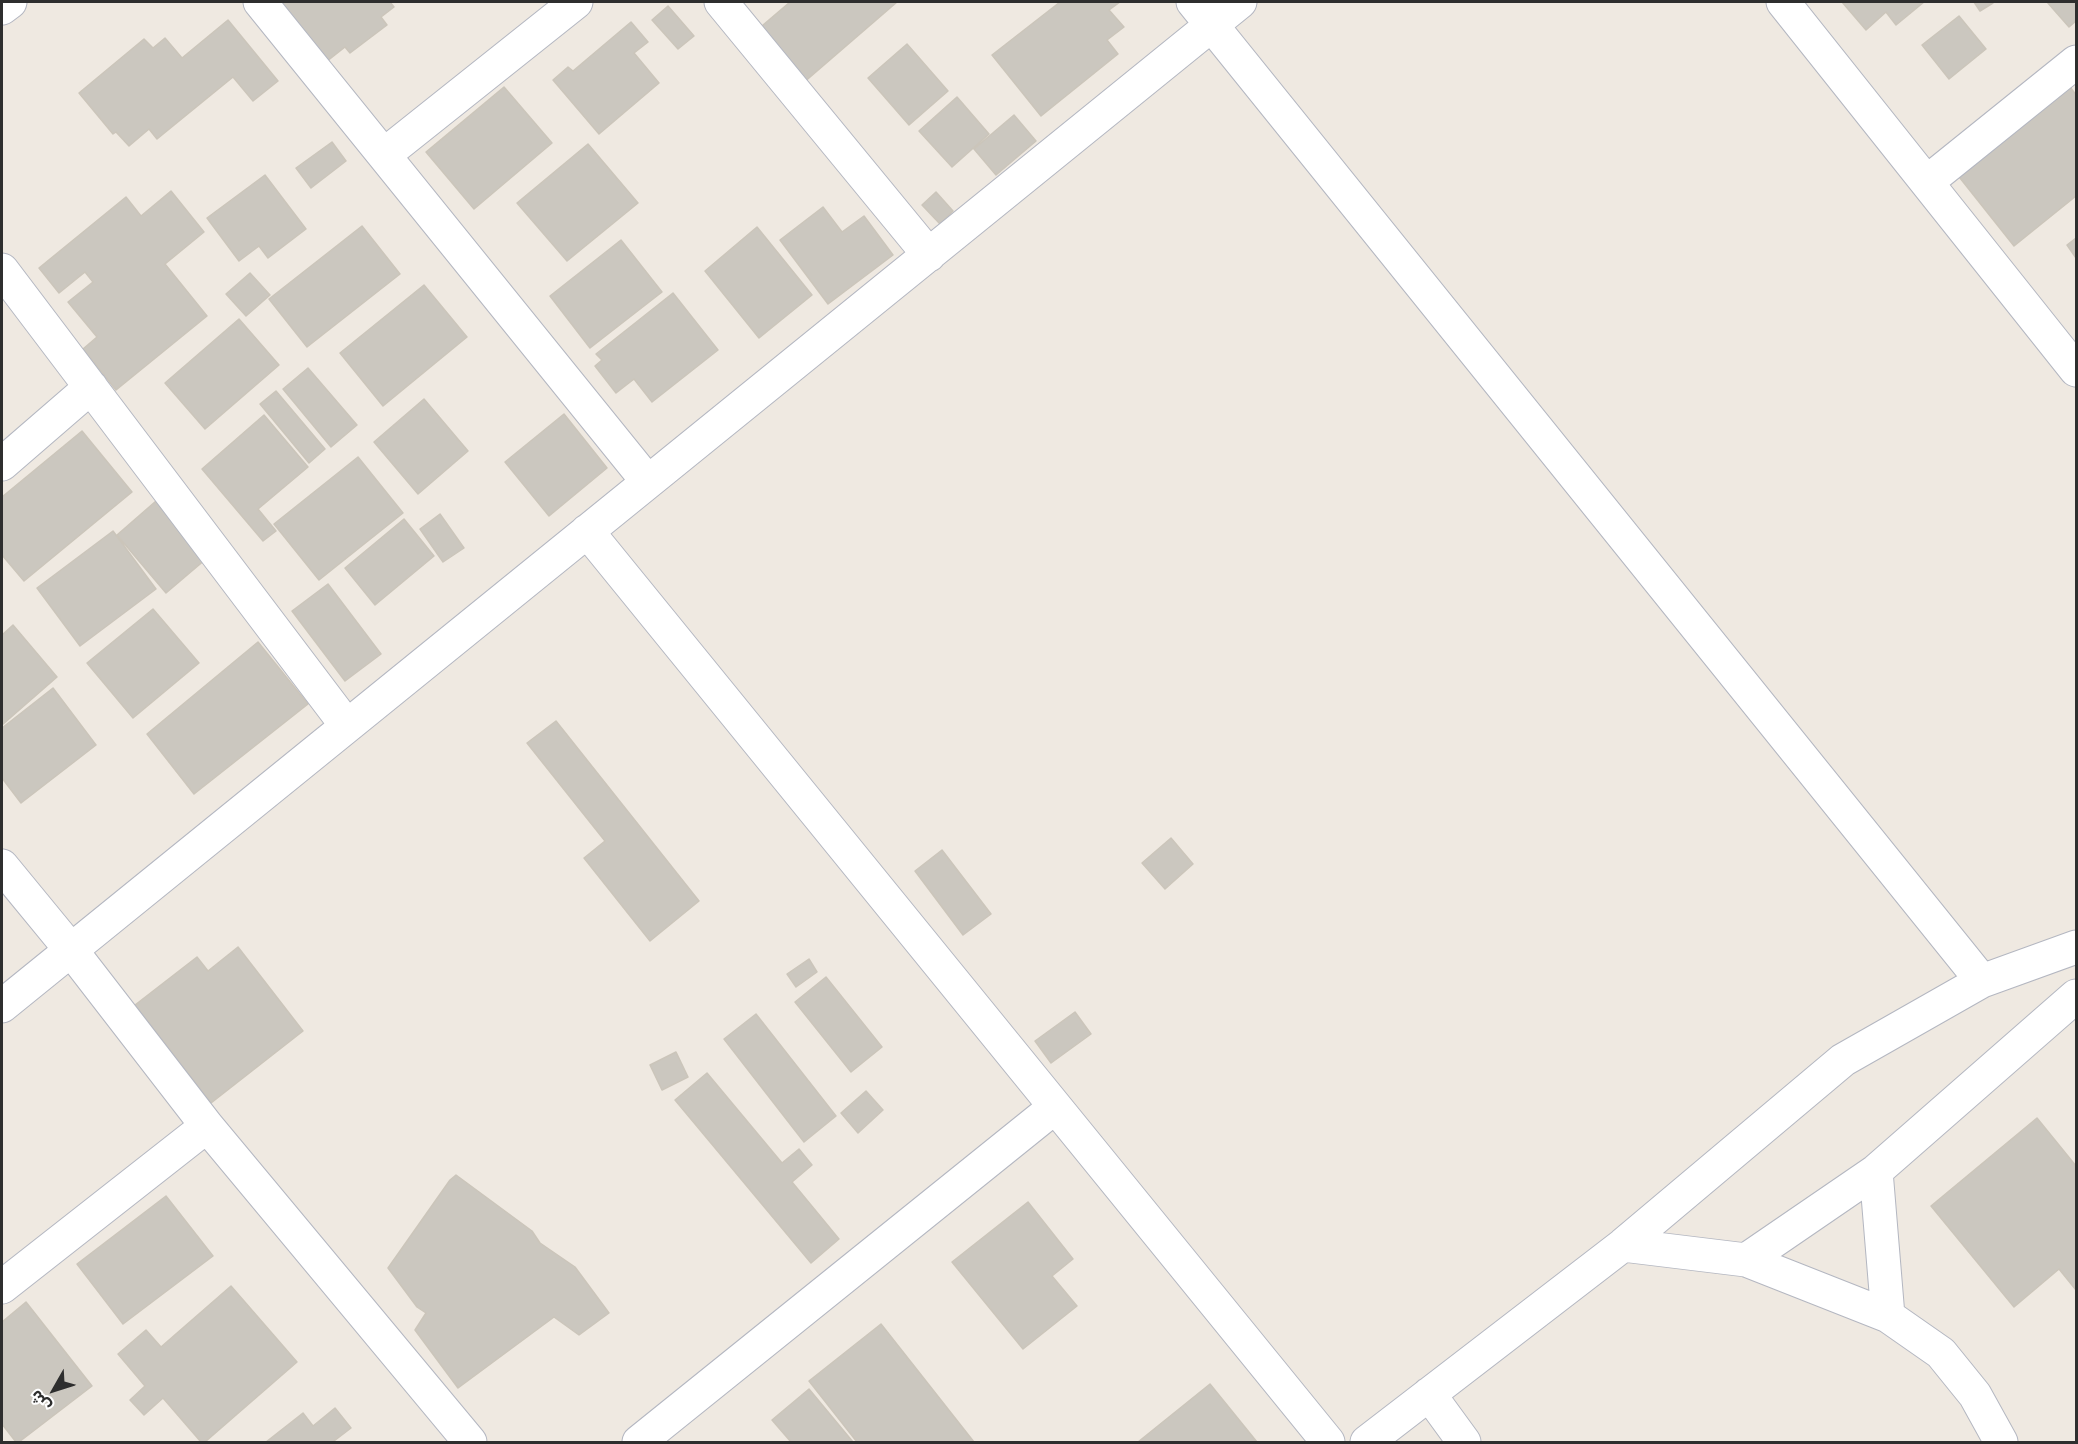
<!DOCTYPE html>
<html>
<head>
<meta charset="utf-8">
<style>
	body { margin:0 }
	#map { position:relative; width:2078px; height:1444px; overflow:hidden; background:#efe9e1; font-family:Mulish,"Noto Sans Arabic",sans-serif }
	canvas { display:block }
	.frame { position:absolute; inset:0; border:3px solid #2e2e2e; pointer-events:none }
	.north { position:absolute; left:24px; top:1360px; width:60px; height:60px; -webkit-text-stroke:4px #fff; paint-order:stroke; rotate:231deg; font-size:16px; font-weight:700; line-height:24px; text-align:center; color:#2e2e2e }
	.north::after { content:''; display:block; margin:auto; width:21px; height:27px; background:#2e2e2e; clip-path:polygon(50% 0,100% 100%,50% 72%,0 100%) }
</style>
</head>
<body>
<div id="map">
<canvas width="2078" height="1444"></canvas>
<div class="frame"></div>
<div class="north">ش</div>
</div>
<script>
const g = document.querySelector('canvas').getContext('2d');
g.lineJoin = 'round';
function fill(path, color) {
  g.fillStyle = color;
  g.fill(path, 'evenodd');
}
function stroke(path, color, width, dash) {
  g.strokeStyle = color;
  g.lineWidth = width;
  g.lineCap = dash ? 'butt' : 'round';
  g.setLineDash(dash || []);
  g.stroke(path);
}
const building = new Path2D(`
	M 279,2 L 390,2 L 394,7 L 381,17 L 387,25 L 350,53 L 345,47 L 326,62 Z
	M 790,2 L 897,2 L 802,84 L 756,31 Z
	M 1060,2 L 1120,2 L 1109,10 L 1124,27 L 1107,40 L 1118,54 L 1041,116 L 992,55 Z
	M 1842,2 L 1924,2 L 1896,25 L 1886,12 L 1866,30 Z
	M 1974,2 L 1992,2 L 1993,3 L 1980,11 Z
	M 2047,2 L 2074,2 L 2076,5 L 2076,21 L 2069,27 Z
	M 668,6 L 694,36 L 678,49 L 652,20 Z
	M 1959,16 L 1986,49 L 1949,79 L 1922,45 Z
	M 228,20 L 278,81 L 253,101 L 233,77 L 157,139 L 149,129 L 129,146 L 116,132 L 113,134 L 79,93 L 144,39 L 153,48 L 165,38 L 182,58 Z
	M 631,22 L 648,42 L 634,53 L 659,83 L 599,134 L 553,80 L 568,67 L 573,71 Z
	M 907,44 L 948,91 L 909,125 L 868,78 Z
	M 2068,84 L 2076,95 L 2076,196 L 2014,246 L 1956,173 Z
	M 504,87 L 552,143 L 474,209 L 426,152 Z
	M 957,97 L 989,134 L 952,167 L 919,131 Z
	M 1014,115 L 1036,141 L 996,175 L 974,149 Z
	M 332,142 L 346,161 L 311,188 L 296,168 Z
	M 588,144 L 638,203 L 567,261 L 517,203 Z
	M 265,175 L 306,229 L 268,258 L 259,246 L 239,261 L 207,218 Z
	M 171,191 L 204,232 L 165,264 L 207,316 L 116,390 L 83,349 L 97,337 L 68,302 L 93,282 L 85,272 L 59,293 L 39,268 L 126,197 L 141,216 Z
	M 936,192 L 953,211 L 940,224 L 922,205 Z
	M 823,207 L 842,232 L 864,216 L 893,255 L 828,304 L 780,240 Z
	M 362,226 L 400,274 L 307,347 L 269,299 Z
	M 757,227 L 812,295 L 759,338 L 705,271 Z
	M 2076,238 L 2076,258 L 2067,245 Z
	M 621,240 L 662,292 L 590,348 L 550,296 Z
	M 250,273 L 270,295 L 246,316 L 226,294 Z
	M 424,285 L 467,337 L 383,406 L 340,353 Z
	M 673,293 L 718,350 L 652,402 L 634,379 L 616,393 L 595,366 L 602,360 L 596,354 Z
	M 239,319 L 279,365 L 205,429 L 165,383 Z
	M 308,368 L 357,425 L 331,447 L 283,389 Z
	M 276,391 L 325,449 L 309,463 L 260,404 Z
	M 424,399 L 468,451 L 418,494 L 374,442 Z
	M 564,414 L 607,468 L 549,516 L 505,462 Z
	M 264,415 L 308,467 L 258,509 L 276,531 L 263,541 L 202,469 Z
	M 82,431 L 132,492 L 24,581 L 2,555 L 2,497 Z
	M 358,457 L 403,513 L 319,580 L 274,524 Z
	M 156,501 L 206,559 L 166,593 L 117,535 Z
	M 440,514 L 464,548 L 443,562 L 420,529 Z
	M 404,519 L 434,556 L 375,605 L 345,568 Z
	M 113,531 L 156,589 L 80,646 L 37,588 Z
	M 328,584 L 381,654 L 345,681 L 292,611 Z
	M 153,609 L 199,663 L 133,718 L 87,663 Z
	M 13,625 L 57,677 L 2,725 L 2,635 Z
	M 258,642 L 308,704 L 194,794 L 147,734 Z
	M 53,688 L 96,745 L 21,803 L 2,778 L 2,728 Z
	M 556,721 L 699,901 L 650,941 L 584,858 L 605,841 L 527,743 Z
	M 1171,838 L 1193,864 L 1165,889 L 1142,863 Z
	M 942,850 L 991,914 L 963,935 L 915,871 Z
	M 238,947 L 303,1031 L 211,1103 L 135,1005 L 197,957 L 208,971 Z
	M 809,959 L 817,972 L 796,987 L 787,974 Z
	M 826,977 L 882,1047 L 851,1072 L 795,1002 Z
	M 1075,1012 L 1091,1034 L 1051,1063 L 1035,1041 Z
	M 756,1014 L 836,1116 L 804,1142 L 724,1039 Z
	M 676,1052 L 688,1077 L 662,1090 L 650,1065 Z
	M 707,1073 L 782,1163 L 799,1149 L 812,1165 L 792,1182 L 839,1239 L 811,1263 L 675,1100 Z
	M 866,1091 L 883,1110 L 858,1133 L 841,1113 Z
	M 2037,1118 L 2076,1166 L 2076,1290 L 2059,1269 L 2014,1307 L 1931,1206 Z
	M 456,1175 L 532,1231 L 540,1243 L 575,1267 L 609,1313 L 579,1335 L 554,1317 L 458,1388 L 415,1330 L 426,1313 L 417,1307 L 388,1268 L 450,1180 Z
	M 166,1196 L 213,1256 L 123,1324 L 77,1264 Z
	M 1028,1202 L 1073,1259 L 1052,1276 L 1077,1306 L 1023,1349 L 952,1262 Z
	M 231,1286 L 297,1362 L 205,1442 L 201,1442 L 163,1398 L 144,1415 L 130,1400 L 145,1386 L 118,1354 L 146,1330 L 161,1347 Z
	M 26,1302 L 92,1386 L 19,1442 L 16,1442 L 2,1424 L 2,1322 Z
	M 881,1324 L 974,1442 L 857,1442 L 809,1381 Z
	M 1210,1384 L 1257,1442 L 1138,1442 Z
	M 809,1389 L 853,1442 L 791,1442 L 772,1420 Z
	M 335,1408 L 351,1428 L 334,1441 L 336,1442 L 266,1442 L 303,1413 L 313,1426 Z`);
fill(building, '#cbc7bf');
stroke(building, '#cbc5ba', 1.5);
const minor = new Path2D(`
	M 260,2 L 648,482
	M 721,2 L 929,255
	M 1193,2 L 1982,981
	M 1783,2 L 2076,370
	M 2,8 L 10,2
	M 384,155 L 576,2
	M 1927,182 L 2076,62
	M 2,270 L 347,726
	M 2,464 L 91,387
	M 587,531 L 1328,1442
	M 2,866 L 71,950 L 207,1126 L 470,1442
	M 2,1006 L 1240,2
	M 1876,1171 L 1888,1316
	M 1623,1245 L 1746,1260 L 1888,1316 L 1941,1353 L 1975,1395 L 2001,1442
	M 1746,1260 L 1876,1171 L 2076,996
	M 2,1287 L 207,1126
	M 1429,1394 L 1464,1442
	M 639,1442 L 1055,1107
	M 1367,1442 L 1623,1245 L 1843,1060 L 1982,981 L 2076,947`);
stroke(minor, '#b4b7c1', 35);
stroke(minor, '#fff', 33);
</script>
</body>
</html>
